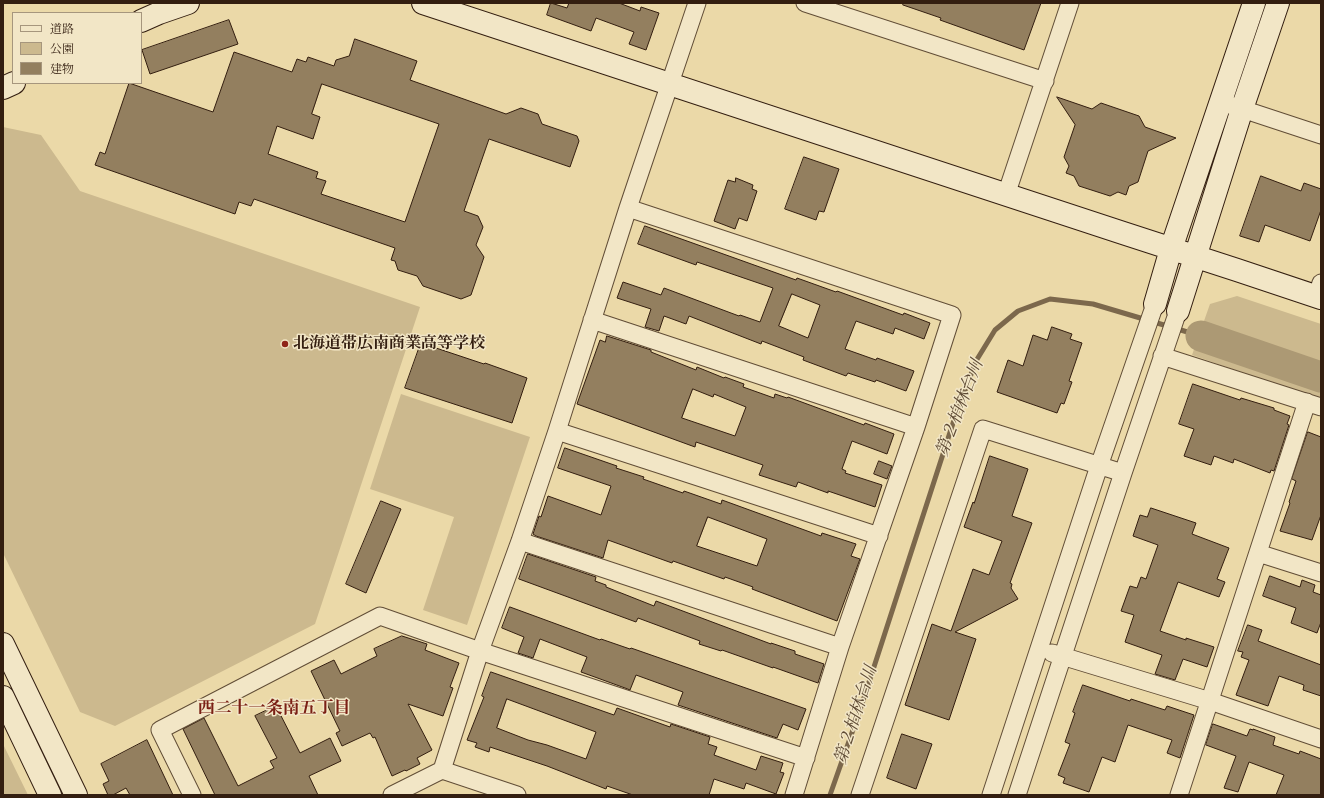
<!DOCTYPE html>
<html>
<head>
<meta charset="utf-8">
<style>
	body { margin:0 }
	#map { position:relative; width:1324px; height:798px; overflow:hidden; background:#ebd9a8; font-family:"EB Garamond","Noto Serif JP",serif }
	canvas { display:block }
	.frame { position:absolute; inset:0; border:4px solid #331e10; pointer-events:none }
	.legend { position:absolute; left:12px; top:12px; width:130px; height:72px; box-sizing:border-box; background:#f2e6c6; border:1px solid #a6967d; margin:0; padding:5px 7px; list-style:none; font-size:12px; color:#331e10 }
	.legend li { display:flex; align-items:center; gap:8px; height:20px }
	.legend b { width:20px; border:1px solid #a6967d }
</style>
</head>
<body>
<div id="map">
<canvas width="1324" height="798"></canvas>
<div class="frame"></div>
<ul class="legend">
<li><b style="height:5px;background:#f2e6c6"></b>道路</li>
<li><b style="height:11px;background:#ccb98e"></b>公園</li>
<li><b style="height:11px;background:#937f5f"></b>建物</li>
</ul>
</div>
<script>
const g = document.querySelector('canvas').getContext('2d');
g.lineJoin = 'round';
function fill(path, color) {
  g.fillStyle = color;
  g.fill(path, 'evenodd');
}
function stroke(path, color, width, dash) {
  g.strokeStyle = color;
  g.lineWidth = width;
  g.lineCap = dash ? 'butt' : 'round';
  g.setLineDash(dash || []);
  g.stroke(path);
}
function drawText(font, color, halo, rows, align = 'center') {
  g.font = font + ' "EB Garamond","Noto Serif JP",serif';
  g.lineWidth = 3;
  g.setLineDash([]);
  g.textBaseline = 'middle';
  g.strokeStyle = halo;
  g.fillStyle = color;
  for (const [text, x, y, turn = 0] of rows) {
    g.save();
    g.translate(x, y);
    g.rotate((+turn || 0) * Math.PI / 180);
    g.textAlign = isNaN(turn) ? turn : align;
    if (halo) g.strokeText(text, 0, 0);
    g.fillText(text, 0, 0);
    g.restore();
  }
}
fill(new Path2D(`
	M 3,127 L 41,135 L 80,191 L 420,307 L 315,624 L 115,726 L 80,712 L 3,553 Z
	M 1237,296 L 1321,324 L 1321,400 L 1192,355 L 1210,304 Z
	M 401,394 L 530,437 L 467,625 L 423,610 L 454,517 L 370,489 Z
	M 3,744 L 28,795 L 3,795 Z`), '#ccb98e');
stroke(new Path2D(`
	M 830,795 L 860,710 L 955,417 L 976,361 L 995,330 L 1018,311 L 1050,299 L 1093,304 L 1201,336`), '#7c684c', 5);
stroke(new Path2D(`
	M 1201,336 L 1321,377`), '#ac9974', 31);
const building = new Path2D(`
	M 551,3 L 567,8 L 569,3 L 619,3 L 640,11 L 641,7 L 659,13 L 646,50 L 629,44 L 634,32 L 596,18 L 591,31 L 547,15 Z
	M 904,3 L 1041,3 L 1024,50 L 940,20 L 941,18 L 903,5 Z
	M 229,20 L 238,44 L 150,74 L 142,50 Z
	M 355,39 L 417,61 L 410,80 L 506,114 L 521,108 L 538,114 L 542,124 L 577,136 L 579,141 L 570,167 L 489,139 L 464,211 L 478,216 L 483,227 L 476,245 L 484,257 L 471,295 L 461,299 L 423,286 L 417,276 L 398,270 L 395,261 L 391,260 L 395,248 L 254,199 L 251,206 L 239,202 L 235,214 L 95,165 L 100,152 L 105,154 L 129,83 L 213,112 L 234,52 L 292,72 L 297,59 L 306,62 L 308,57 L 334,66 L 336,60 L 349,56 ZM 322,84 L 439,124 L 405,222 L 321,194 L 326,181 L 316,178 L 318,172 L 268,154 L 277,126 L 313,139 L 320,117 L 312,114 Z
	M 1057,97 L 1092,109 L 1101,103 L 1139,116 L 1145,127 L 1176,138 L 1148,151 L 1138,182 L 1129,186 L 1126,195 L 1118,192 L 1110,196 L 1079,186 L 1074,176 L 1066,173 L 1069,166 L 1064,157 L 1075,125 Z
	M 804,157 L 839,169 L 824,212 L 819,211 L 816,220 L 785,209 Z
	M 1261,176 L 1301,191 L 1304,183 L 1321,189 L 1321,210 L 1310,241 L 1265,225 L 1259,242 L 1240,236 Z
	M 736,178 L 753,185 L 752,189 L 757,191 L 747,221 L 739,218 L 735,229 L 714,221 L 728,180 L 735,182 Z
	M 645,226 L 796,280 L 797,278 L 836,292 L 837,291 L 903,315 L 904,313 L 930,323 L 924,339 L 895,328 L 893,334 L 856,321 L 845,349 L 876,360 L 877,358 L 914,371 L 906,391 L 876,380 L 875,382 L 848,373 L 846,376 L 803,360 L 804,357 L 762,341 L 761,344 L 689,316 L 686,324 L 664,316 L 659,331 L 645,327 L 651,309 L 617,298 L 623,282 L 661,295 L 664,288 L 739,316 L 740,315 L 760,322 L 773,288 L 697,262 L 696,265 L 638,244 ZM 792,294 L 820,305 L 808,338 L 779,326 Z
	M 1052,327 L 1072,334 L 1070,339 L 1082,343 L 1069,381 L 1072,382 L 1064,404 L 1061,403 L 1057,413 L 997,392 L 1008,360 L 1023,366 L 1033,335 L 1047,340 Z
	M 607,336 L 651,350 L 651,352 L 696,370 L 697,367 L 724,378 L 725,377 L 744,384 L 743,387 L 774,398 L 775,394 L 787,398 L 788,397 L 864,425 L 865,423 L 894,434 L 887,454 L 852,441 L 842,469 L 846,471 L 845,473 L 882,485 L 875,507 L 828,491 L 828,493 L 798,482 L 796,487 L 759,475 L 763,465 L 696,442 L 695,447 L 577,404 L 600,340 L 605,342 ZM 693,389 L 713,397 L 714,394 L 746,407 L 735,436 L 682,418 Z
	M 421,343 L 484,364 L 485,363 L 527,378 L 512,423 L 405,388 Z
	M 1193,384 L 1240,400 L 1241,398 L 1274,408 L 1274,410 L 1290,416 L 1287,424 L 1289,425 L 1274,471 L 1271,470 L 1270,473 L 1234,459 L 1233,463 L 1214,456 L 1211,465 L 1184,456 L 1194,429 L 1179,424 Z
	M 1308,432 L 1321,437 L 1321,515 L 1312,540 L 1280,531 L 1290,503 L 1289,502 L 1296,481 L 1292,479 Z
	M 565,448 L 617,466 L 616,468 L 644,477 L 643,479 L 683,493 L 684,491 L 721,504 L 722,500 L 821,536 L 822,533 L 856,544 L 851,556 L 860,559 L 837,621 L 752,589 L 753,587 L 725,577 L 724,579 L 673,561 L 672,563 L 608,540 L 603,558 L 536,536 L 533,534 L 539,516 L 541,517 L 548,496 L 601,515 L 611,486 L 558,468 ZM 708,517 L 767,539 L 757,566 L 697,546 Z
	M 990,456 L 1028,469 L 1012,516 L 1032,523 L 1010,583 L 1012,584 L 1011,588 L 1018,599 L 955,632 L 976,639 L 949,720 L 905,705 L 932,624 L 951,631 L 973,569 L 989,575 L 1002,541 L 964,527 L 973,502 L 974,503 Z
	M 879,461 L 892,466 L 887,479 L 874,474 Z
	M 381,501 L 401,509 L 366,593 L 346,584 Z
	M 1151,508 L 1196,523 L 1192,534 L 1229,548 L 1217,579 L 1225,582 L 1219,597 L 1178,582 L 1160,631 L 1186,640 L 1186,638 L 1214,647 L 1207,667 L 1183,659 L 1175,680 L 1155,674 L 1162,655 L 1125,642 L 1134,615 L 1121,611 L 1130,586 L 1137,588 L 1141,577 L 1146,579 L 1158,545 L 1133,536 L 1140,515 L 1147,517 Z
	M 528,554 L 596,577 L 595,581 L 606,585 L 606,587 L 654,606 L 656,601 L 771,644 L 771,643 L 795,651 L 795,654 L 824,664 L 818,683 L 773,667 L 773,668 L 722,650 L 721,651 L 699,644 L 700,641 L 638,618 L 636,622 L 519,579 Z
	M 1270,576 L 1300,587 L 1302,580 L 1315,585 L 1313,592 L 1321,595 L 1321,622 L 1317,633 L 1291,623 L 1296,608 L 1263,596 Z
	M 510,607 L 600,640 L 601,639 L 630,649 L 631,648 L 806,709 L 798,730 L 783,724 L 777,738 L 678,705 L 683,692 L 636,675 L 630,690 L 625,688 L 581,672 L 587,657 L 540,639 L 533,658 L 518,653 L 524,637 L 502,628 Z
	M 1248,625 L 1262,630 L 1258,641 L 1321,665 L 1321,696 L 1303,690 L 1304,685 L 1279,676 L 1268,706 L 1236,695 L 1249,660 L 1241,657 L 1243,652 L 1238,651 Z
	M 402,636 L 427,644 L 425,650 L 459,663 L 450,687 L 453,688 L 443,716 L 408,704 L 432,750 L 417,758 L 420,764 L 406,771 L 405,770 L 392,776 L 375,737 L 373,738 L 370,733 L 342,746 L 336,733 L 340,731 L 311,671 L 334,660 L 341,674 L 377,656 L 374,649 Z
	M 491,672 L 614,715 L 617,708 L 670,727 L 671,724 L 710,737 L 708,744 L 717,747 L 714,755 L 756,770 L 761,756 L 783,763 L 780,772 L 784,773 L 776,794 L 746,783 L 744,789 L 714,779 L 709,795 L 633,795 L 607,786 L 606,789 L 547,766 L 490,747 L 489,752 L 475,747 L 477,743 L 467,740 L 484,697 L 482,696 ZM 507,699 L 596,732 L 586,759 L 547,745 L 528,740 L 497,728 Z
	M 1083,685 L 1130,701 L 1131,699 L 1165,710 L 1167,706 L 1194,715 L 1180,758 L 1167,753 L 1172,740 L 1128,725 L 1115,762 L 1102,757 L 1089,792 L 1063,783 L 1065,778 L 1058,775 L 1070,744 L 1065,742 L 1075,713 L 1073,712 Z
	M 276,706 L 300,753 L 330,738 L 341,761 L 309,776 L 318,795 L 215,795 L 183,729 L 204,718 L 238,786 L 274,768 L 270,761 L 277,758 L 255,716 Z
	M 1213,724 L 1247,736 L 1250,729 L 1253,730 L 1253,729 L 1275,737 L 1273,745 L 1299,754 L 1300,751 L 1321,759 L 1321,795 L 1276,795 L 1284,775 L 1249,762 L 1238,792 L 1224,788 L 1236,756 L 1206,745 Z
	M 902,734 L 932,744 L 916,789 L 887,778 Z
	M 147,740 L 173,795 L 130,795 L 126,788 L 113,795 L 108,795 L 103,784 L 109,781 L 101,764 Z`);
fill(building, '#937f5f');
stroke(building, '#331e10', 1);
const street = new Path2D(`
	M 805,3 L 1045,81
	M 1230,105 L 1321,135
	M 1006,195 L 1070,3
	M 628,208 L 952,315 L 916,427 L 840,647 L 794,795
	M 1316,297 L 1321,283
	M 592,320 L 916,427
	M 1162,356 L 1321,407
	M 557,431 L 879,536
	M 520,541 L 840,647
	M 1258,553 L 1321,573
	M 1052,653 L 1210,701 L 1321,739
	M 442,770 L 480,651 L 520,541 L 557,431 L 628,208 L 697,3
	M 192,795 L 160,730 L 380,616 L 480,651 L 806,758
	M 392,795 L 442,770 L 517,795
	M 860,795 L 983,429 L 1123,473
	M 991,795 L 1099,466 L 1155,304
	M 1017,795 L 1123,473 L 1178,311
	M 1179,795 L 1307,402`);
const secondary = new Path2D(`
	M 423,3 L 1123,233 L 1237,270 L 1321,298
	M 141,21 L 159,13 L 188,3
	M 3,88 L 14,83
	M 1155,304 L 1171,249 L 1254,3
	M 1178,311 L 1242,109 L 1278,3
	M 3,644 L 76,795
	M 3,697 L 50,795`);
stroke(street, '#614d36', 19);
stroke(secondary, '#331e10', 24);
stroke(street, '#f2e6c6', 17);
stroke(secondary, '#f2e6c6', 22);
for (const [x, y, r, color] of [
	[285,344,4,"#8f2418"]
]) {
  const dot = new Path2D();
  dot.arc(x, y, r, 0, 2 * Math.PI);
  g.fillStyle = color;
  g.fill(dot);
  stroke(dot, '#f2e6c6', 1.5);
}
drawText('bold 16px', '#331e10', '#f2e6c6', [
	["北海道帯広南商業高等学校",293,344]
], 'left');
drawText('italic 17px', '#5d4933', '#f2e6c6', [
	["第２柏林台川",960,408,-69],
	["第２柏林台川",856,715,-72]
]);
drawText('bold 17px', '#7a1f14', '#f2e6c6', [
	["西二十一条南五丁目",274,708]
]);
</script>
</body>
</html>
